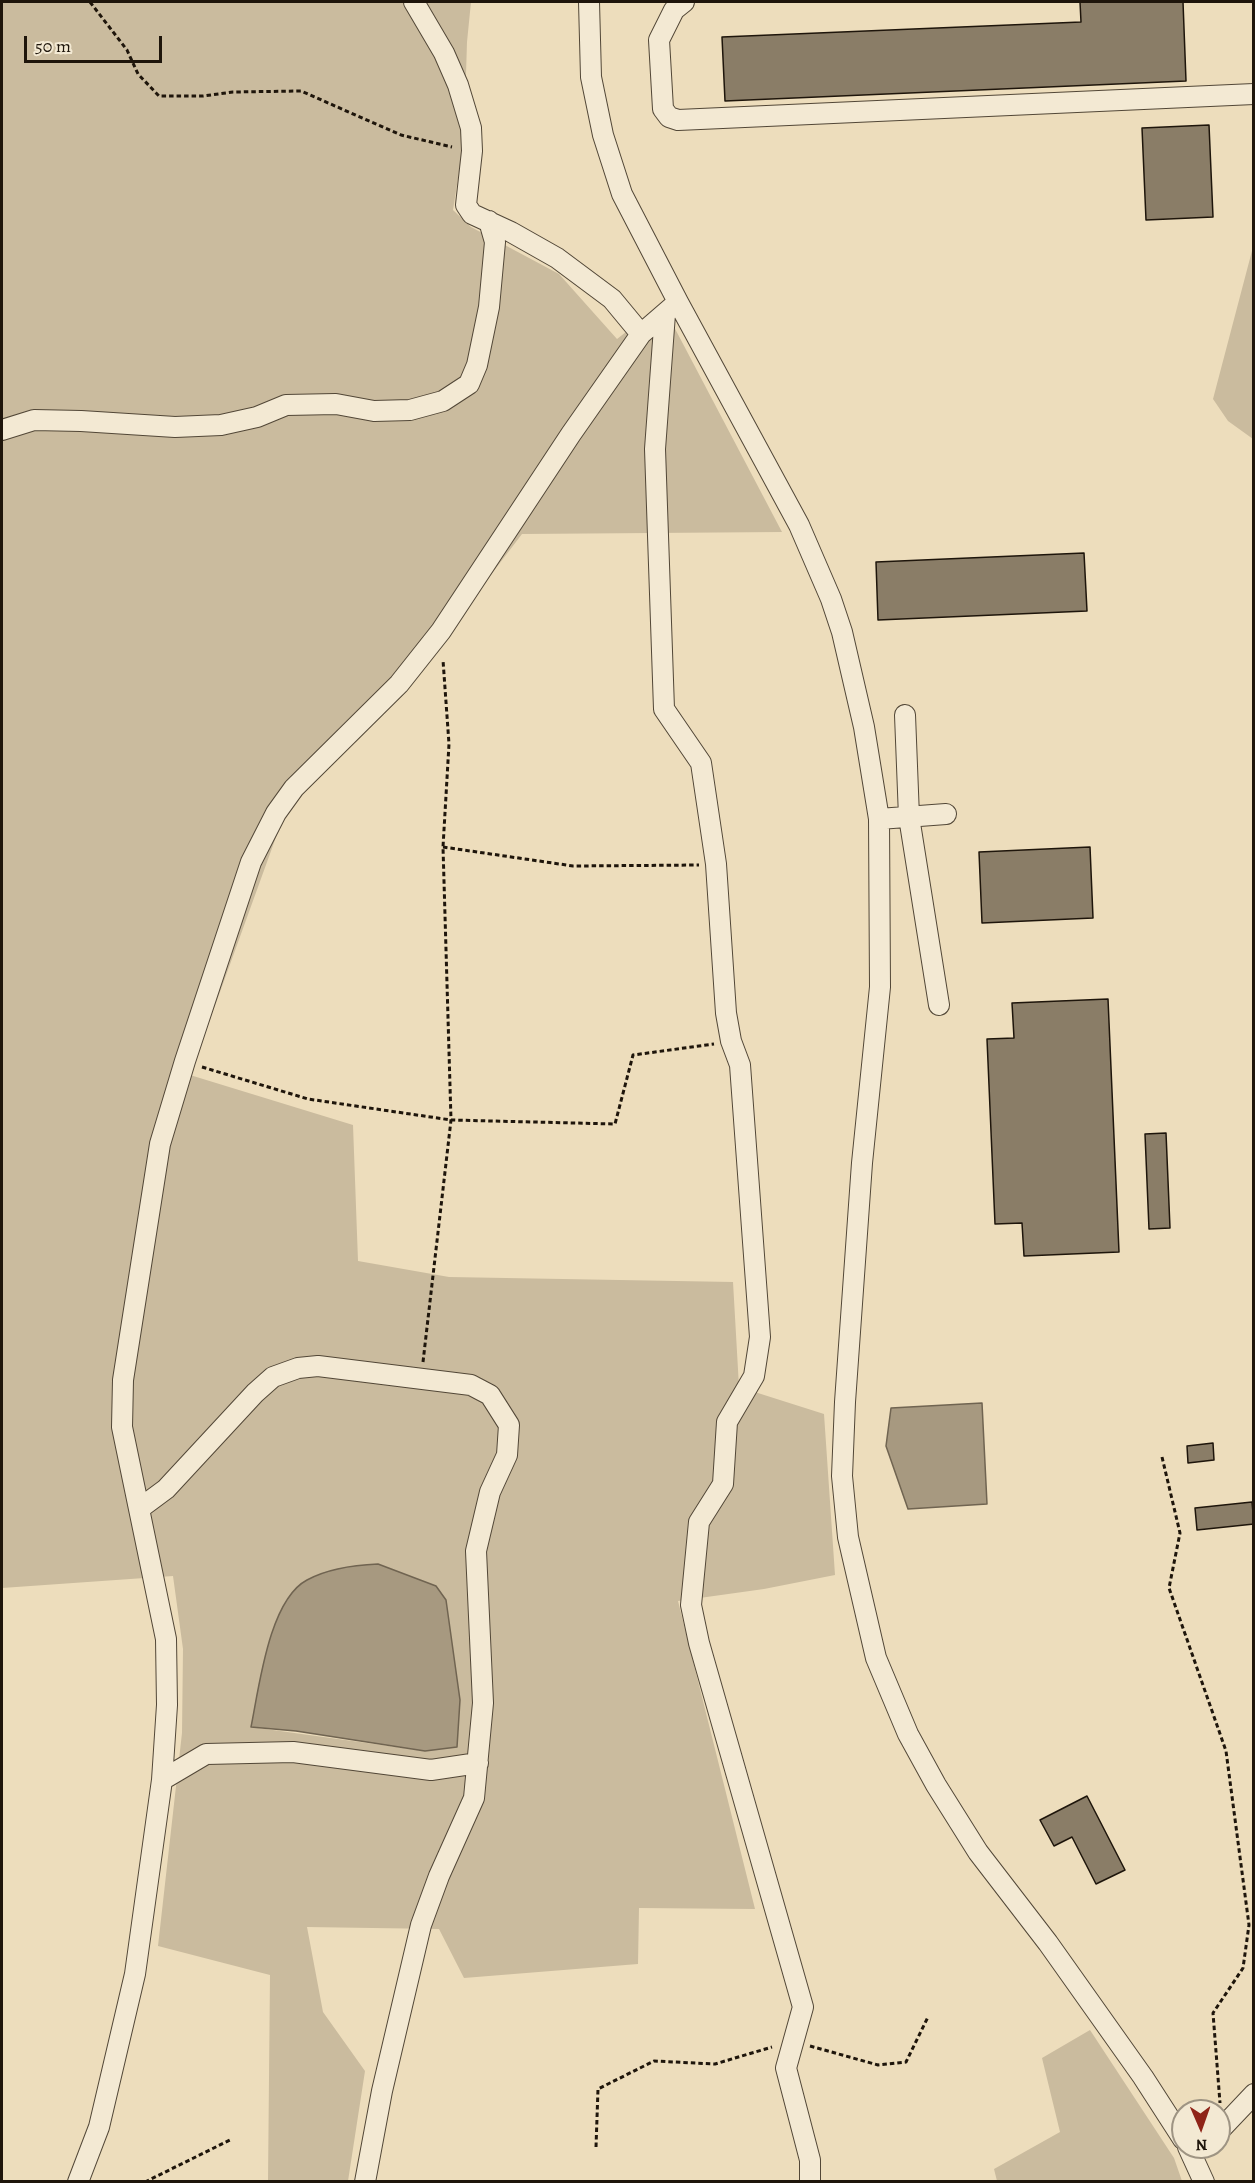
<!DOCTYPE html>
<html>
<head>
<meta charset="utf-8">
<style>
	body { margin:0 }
	#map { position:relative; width:1255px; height:2183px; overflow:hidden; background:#edddbc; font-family:Alegreya,serif }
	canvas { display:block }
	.frame { position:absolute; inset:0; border:3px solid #1e150b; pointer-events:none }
	.north { position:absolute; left:1171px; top:2099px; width:60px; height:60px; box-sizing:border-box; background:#f3e9d3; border:2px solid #9e9483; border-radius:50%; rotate:178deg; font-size:16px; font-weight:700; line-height:24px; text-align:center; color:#1e150b }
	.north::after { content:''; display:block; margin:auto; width:21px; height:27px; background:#8f2418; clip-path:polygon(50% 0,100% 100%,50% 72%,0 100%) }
	.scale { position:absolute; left:24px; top:36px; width:138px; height:27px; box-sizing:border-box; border:3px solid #1e150b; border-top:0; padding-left:8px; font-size:18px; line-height:21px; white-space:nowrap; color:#1e150b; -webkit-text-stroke:4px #f3e9d3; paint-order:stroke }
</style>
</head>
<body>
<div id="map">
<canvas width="1255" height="2183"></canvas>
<div class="frame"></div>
<div class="north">N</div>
<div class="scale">50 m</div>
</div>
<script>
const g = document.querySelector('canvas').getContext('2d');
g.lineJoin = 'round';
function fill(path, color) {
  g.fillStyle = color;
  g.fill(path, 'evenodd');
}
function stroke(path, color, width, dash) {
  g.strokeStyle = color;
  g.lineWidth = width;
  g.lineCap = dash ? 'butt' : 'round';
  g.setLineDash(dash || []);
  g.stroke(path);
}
fill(new Path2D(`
	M 2,2 L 471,2 L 467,42 L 464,140 L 453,210 L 471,227 L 559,274 L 617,339 L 662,304 L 782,532 L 522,534 L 429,656 L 284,815 L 190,1075 L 353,1125 L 358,1261 L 449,1277 L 733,1282 L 739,1387 L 824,1414 L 835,1575 L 764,1589 L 678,1601 L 755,1909 L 639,1908 L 638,1964 L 464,1978 L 439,1929 L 307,1927 L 323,2012 L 365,2071 L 348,2181 L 268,2181 L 270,1975 L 158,1946 L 182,1733 L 183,1649 L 173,1576 L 2,1588 ZM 446,1600 L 460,1700 L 457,1747 L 425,1751 L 251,1727 Z
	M 1253,247 L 1253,439 L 1228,421 L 1213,399 Z
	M 1090,2030 L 1174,2158 L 1182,2181 L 997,2181 L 994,2169 L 1060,2132 L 1042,2058 Z`), '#cabb9e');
const water = new Path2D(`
	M 982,1403 L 987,1504 L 908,1509 L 886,1446 L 891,1408 Z
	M 378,1564 L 436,1586 L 446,1600 L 460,1700 L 457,1747 L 425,1751 L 296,1731 L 251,1727 C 259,1688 269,1600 307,1580 C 329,1568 354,1565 378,1564 Z`);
fill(water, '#a79980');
stroke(water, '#706451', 1.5);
const building = new Path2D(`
	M 1080,2 L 1183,2 L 1186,81 L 725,101 L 722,37 L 1081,22 Z
	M 1209,125 L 1213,217 L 1146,220 L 1142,128 Z
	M 1084,553 L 1087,611 L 878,620 L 876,562 Z
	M 1090,847 L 1093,918 L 982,923 L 979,852 Z
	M 1108,999 L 1119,1252 L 1024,1256 L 1022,1223 L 995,1224 L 987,1039 L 1014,1038 L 1012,1003 Z
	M 1166,1133 L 1170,1228 L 1149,1229 L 1145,1134 Z
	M 1213,1443 L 1214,1460 L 1188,1463 L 1187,1446 Z
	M 1252,1502 L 1254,1524 L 1197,1530 L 1195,1508 Z
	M 1087,1796 L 1125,1870 L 1096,1884 L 1072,1837 L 1054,1846 L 1040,1820 Z`);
fill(building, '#8a7d67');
stroke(building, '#1e150b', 1.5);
const minor = new Path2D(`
	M 414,2 L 444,53 L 458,85 L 471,128 L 472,151 L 466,205 L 472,214 L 511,232 L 557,258 L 612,299 L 641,334
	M 589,2 L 591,77 L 603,135 L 622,194 L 678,302 L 799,525 L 831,599 L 842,632 L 864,727 L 879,819 L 880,987 L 862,1163 L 845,1402 L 842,1476 L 848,1537 L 876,1658 L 908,1734 L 936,1785 L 978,1852 L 1048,1943 L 1143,2077 L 1183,2139
	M 684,2 L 674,10 L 659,40 L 663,109 L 669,117 L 678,120 L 1254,94
	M 665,314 L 655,449 L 664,709 L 701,763 L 716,864 L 726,1013 L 731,1041 L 740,1065 L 760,1337 L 754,1376 L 727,1422 L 723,1484 L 699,1522 L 691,1605 L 699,1643 L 803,2007 L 786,2068 L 810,2160 L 810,2182
	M 2,430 L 34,420 L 81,421 L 175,427 L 221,425 L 257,417 L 286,405 L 336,404 L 374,411 L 410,410 L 443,401 L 469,384 L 477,365 L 489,307 L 495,242 L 489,221
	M 905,715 L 909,817 L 939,1005
	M 879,819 L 946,814
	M 139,1509 L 166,1489 L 255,1393 L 273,1377 L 298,1368 L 318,1366 L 471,1385 L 490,1395 L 509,1425 L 507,1455 L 490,1492 L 476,1551 L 483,1703 L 474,1798 L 439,1876 L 421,1925 L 382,2091 L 365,2182
	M 162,1780 L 206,1754 L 293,1752 L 431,1770 L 478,1763
	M 1219,2131 L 1254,2094
	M 1188,2147 L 1204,2182
	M 78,2182 L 99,2127 L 135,1974 L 162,1780 L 167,1705 L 166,1639 L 122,1427 L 123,1380 L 160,1144 L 185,1061 L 251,862 L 276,813 L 294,788 L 399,684 L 441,631 L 571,434 L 641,334 L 678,302`);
stroke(minor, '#524737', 22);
stroke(new Path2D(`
	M 90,2 L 127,50 L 138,74 L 159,96 L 203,96 L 233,92 L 301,91 L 401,135 L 452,147
	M 443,847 L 573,866 L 699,865
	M 202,1067 L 308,1099 L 451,1120 L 615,1124 L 633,1055 L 714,1044
	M 423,1362 L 451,1120 L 443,847 L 449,744 L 443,660
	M 1162,1457 L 1180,1533 L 1169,1588 L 1226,1751 L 1249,1925 L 1243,1968 L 1213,2013 L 1220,2103
	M 810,2046 L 878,2065 L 906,2062 L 928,2017
	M 596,2147 L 598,2089 L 654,2061 L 715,2064 L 772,2047
	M 145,2182 L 232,2139`), '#1e150b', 3, [4.5, 3]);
stroke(minor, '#f3e9d3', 20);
</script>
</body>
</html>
